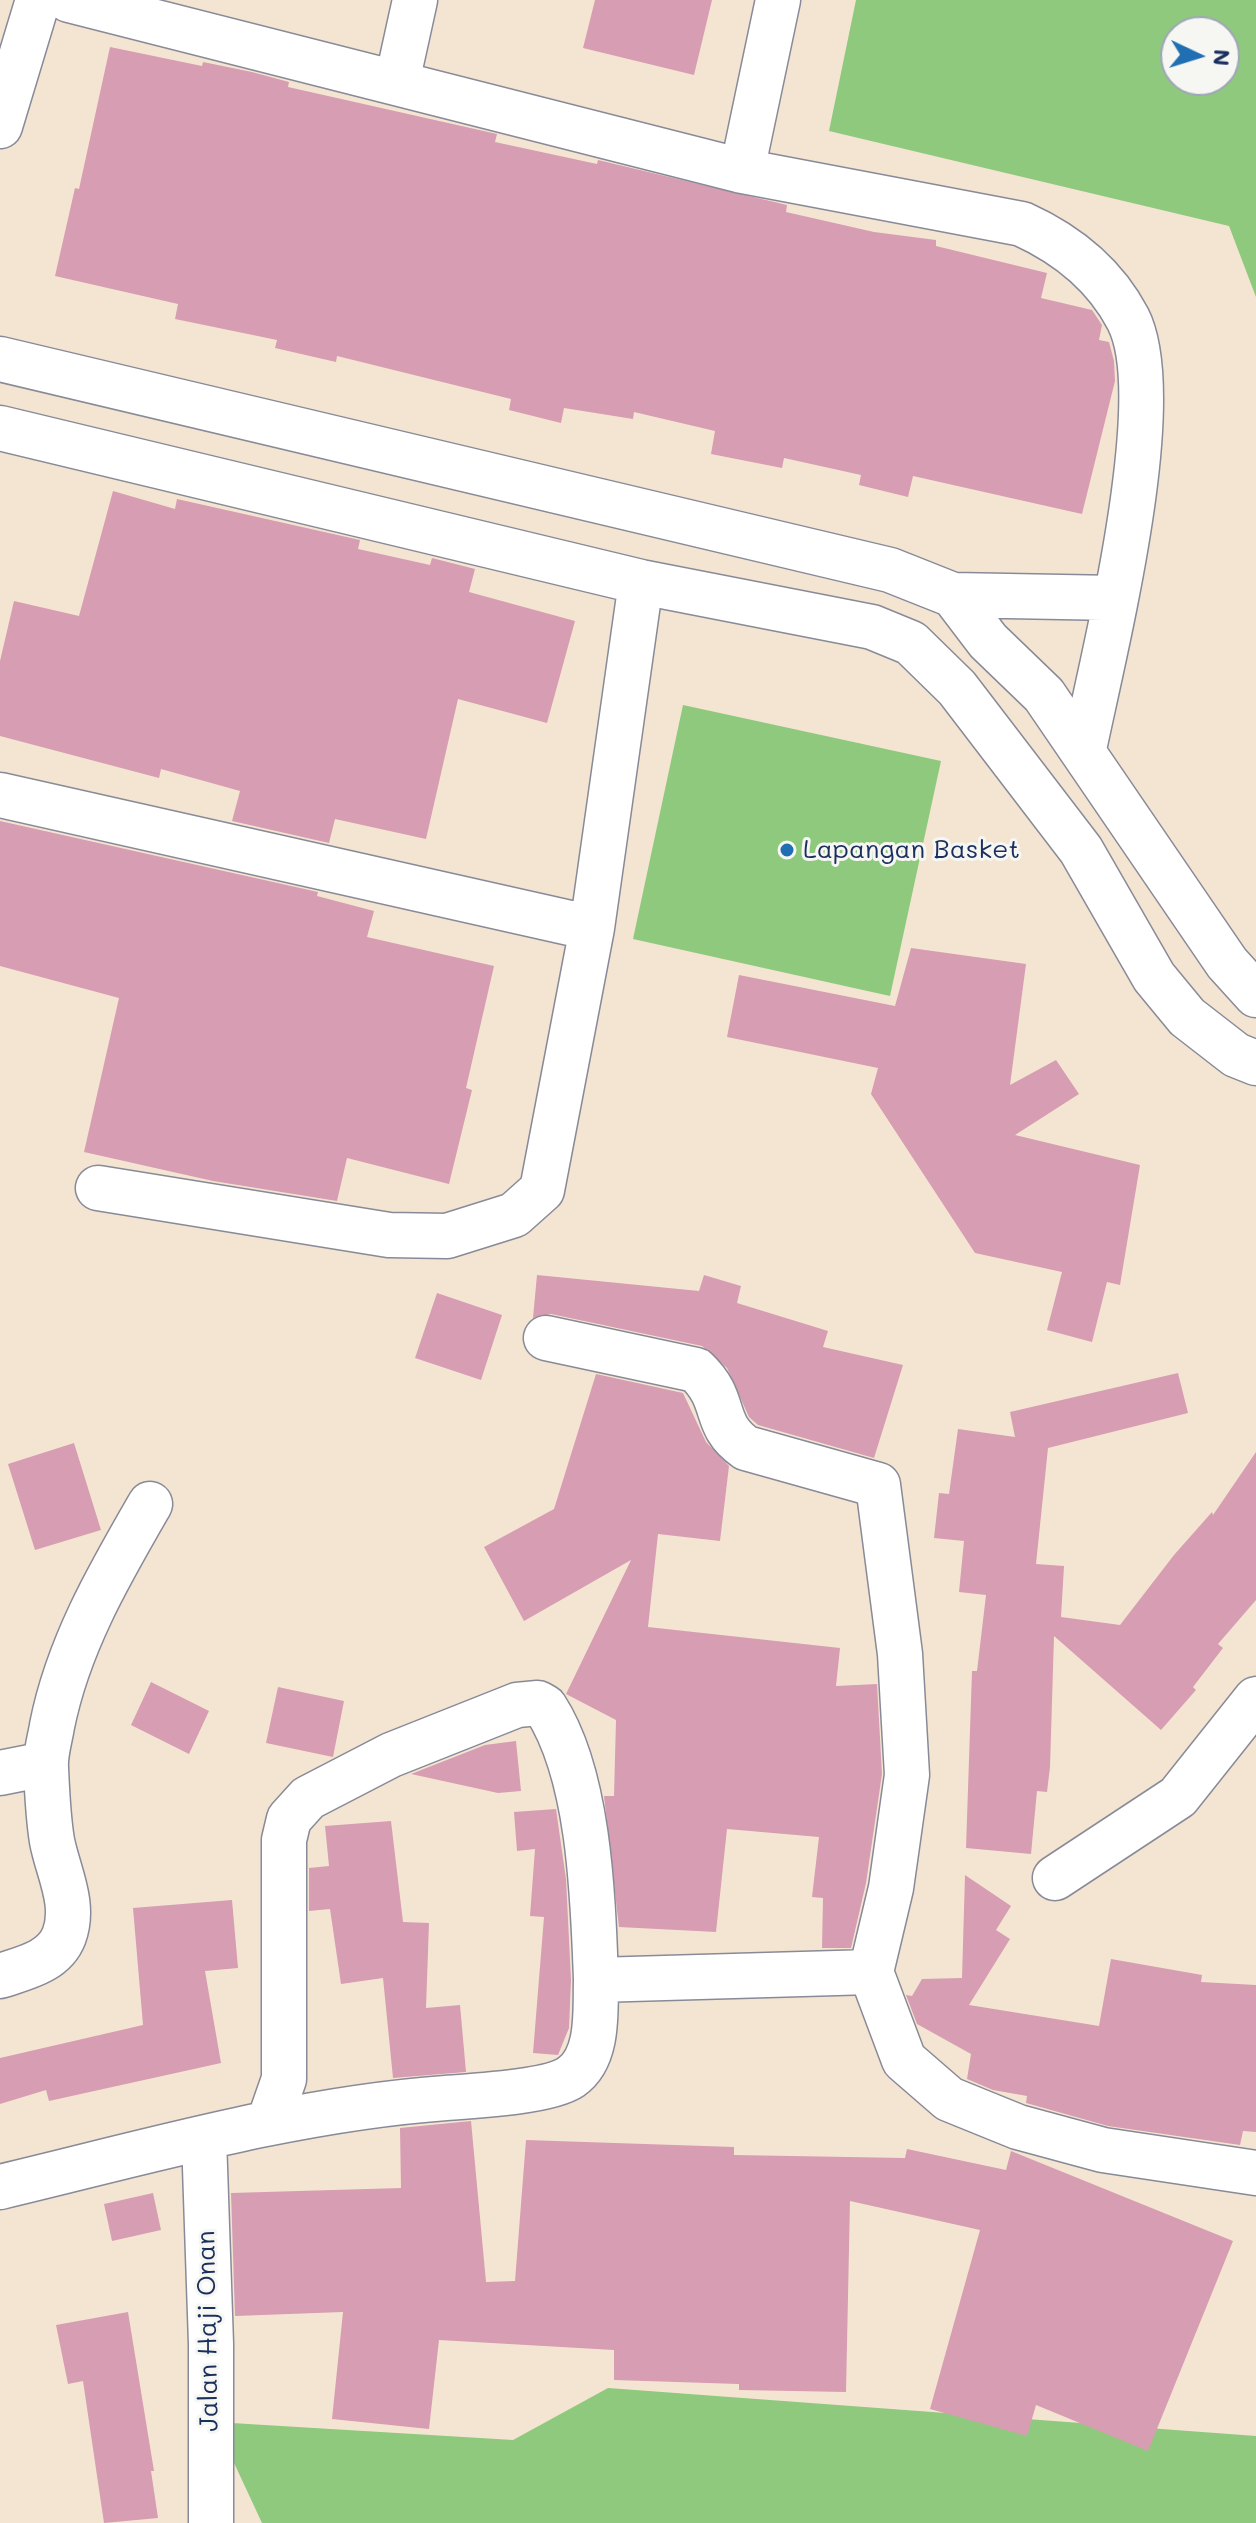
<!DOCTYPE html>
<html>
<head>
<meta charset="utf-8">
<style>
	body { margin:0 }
	#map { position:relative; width:1256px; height:2523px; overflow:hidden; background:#f4e5d2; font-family:Mali,sans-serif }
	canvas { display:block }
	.north { position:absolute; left:1160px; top:16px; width:80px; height:80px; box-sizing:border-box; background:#f6f6f2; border:2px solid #9ea6b7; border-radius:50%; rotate:94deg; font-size:22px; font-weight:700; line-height:32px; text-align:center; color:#1b2f5e }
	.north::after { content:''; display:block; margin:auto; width:28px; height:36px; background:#1f6fb2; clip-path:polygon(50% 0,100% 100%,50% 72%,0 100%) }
</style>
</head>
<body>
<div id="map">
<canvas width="1256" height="2523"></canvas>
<div class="north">N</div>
</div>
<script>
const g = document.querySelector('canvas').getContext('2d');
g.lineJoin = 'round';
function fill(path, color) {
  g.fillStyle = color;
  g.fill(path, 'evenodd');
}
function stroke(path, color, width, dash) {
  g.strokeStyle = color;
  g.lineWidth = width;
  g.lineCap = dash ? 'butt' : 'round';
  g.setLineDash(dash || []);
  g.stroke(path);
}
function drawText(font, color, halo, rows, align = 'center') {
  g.font = font + ' Mali,sans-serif';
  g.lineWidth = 6;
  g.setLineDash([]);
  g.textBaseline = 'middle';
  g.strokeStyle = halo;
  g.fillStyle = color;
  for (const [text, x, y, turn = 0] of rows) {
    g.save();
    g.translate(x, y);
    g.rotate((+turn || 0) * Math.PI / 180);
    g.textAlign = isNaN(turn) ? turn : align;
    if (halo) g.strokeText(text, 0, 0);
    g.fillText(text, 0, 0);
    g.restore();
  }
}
fill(new Path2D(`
	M 856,0 L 1256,0 L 1256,297 L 1229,226 L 829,131 ZM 1176,32 L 1224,32 L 1224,80 L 1176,80 Z
	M 683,705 L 941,761 L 890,996 L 633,939 Z
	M 608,2388 L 1256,2436 L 1256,2523 L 262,2523 L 215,2422 L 513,2440 Z`), '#8ec97d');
fill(new Path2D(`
	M 595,0 L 712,0 L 694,75 L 583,48 Z
	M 110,47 L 202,66 L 203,62 L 252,72 L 289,82 L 288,87 L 497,134 L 495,142 L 597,164 L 598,160 L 787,205 L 786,212 L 874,232 L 936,240 L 936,246 L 1047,273 L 1041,298 L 1092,310 L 1102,325 L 1099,340 L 1109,342 L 1114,361 L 1115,381 L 1082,514 L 913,476 L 908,497 L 859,485 L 861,475 L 784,458 L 782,468 L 711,454 L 715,431 L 634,412 L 633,419 L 564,408 L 561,423 L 509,410 L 511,399 L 337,356 L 336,362 L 275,348 L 277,340 L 175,319 L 178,304 L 55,276 L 75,188 L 79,189 Z
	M 113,491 L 175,509 L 177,499 L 360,540 L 358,549 L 430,565 L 432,558 L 475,569 L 469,592 L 575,621 L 547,723 L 458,699 L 426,839 L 335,819 L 329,843 L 232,821 L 240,791 L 161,769 L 159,778 L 0,736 L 0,661 L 14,601 L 79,616 Z
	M 0,821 L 318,892 L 317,896 L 374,911 L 367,937 L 494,966 L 466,1088 L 472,1090 L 449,1184 L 347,1158 L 337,1201 L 213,1181 L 84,1152 L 119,998 L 0,966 Z
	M 911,948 L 1026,964 L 1010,1085 L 1056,1060 L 1079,1094 L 1015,1135 L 1140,1165 L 1120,1285 L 1107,1282 L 1092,1342 L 1047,1330 L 1062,1272 L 975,1253 L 871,1094 L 878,1068 L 727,1037 L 739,975 L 895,1006 Z
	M 537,1275 L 699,1291 L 704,1275 L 741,1286 L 737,1303 L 828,1331 L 823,1347 L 903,1365 L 874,1458 L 758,1425 L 749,1417 L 727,1368 L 702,1346 L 551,1314 L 533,1318 Z
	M 437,1293 L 502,1315 L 481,1380 L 415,1358 Z
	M 1178,1373 L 1188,1413 L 1048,1448 L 1036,1564 L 1064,1566 L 1061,1617 L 1120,1625 L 1174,1555 L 1212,1512 L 1213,1515 L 1256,1452 L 1256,1600 L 1218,1644 L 1223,1648 L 1193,1687 L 1196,1690 L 1161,1730 L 1054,1636 L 1050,1767 L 1047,1792 L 1037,1791 L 1031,1854 L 966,1848 L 972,1671 L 977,1671 L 986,1595 L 959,1592 L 964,1541 L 934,1538 L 939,1493 L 949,1494 L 958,1429 L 1015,1437 L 1010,1412 Z
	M 596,1374 L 683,1393 L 706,1442 L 729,1466 L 720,1541 L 658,1534 L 648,1627 L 840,1648 L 836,1686 L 877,1684 L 882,1774 L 866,1883 L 851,1948 L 822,1948 L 823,1898 L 812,1897 L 819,1837 L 727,1829 L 716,1932 L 619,1927 L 604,1796 L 614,1796 L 616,1720 L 566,1694 L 631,1560 L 524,1621 L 484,1547 L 554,1509 Z
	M 74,1443 L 101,1530 L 35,1550 L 8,1464 Z
	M 151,1682 L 209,1711 L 189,1754 L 131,1725 Z
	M 278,1687 L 344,1701 L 333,1757 L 266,1743 Z
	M 516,1741 L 521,1791 L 498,1793 L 411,1774 L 485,1745 Z
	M 556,1809 L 566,1879 L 571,1980 L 569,2028 L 558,2055 L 533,2053 L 544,1917 L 530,1916 L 535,1849 L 517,1851 L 514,1812 Z
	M 391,1821 L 403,1922 L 429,1923 L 426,2008 L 460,2005 L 466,2072 L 393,2078 L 383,1978 L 341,1984 L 330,1909 L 309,1911 L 309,1868 L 329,1866 L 325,1826 Z
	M 965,1875 L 1011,1906 L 996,1930 L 1010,1939 L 969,2005 L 1099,2026 L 1111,1959 L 1202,1975 L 1201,1982 L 1256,1985 L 1256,2132 L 1243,2131 L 1240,2145 L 1108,2126 L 1026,2103 L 1027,2096 L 993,2090 L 967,2079 L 971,2054 L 917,2024 L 906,1995 L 912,1996 L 922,1979 L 962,1978 Z
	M 232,1900 L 238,1968 L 205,1971 L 221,2063 L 49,2101 L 46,2090 L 0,2104 L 0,2058 L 143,2025 L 133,1908 Z
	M 471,2121 L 486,2282 L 515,2281 L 526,2140 L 734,2147 L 734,2155 L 905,2158 L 907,2149 L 1006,2170 L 1011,2151 L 1233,2241 L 1148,2451 L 1036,2405 L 1027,2436 L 930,2409 L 980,2230 L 850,2201 L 846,2392 L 739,2390 L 739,2384 L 614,2380 L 614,2350 L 439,2340 L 429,2429 L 332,2419 L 343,2312 L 235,2316 L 231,2193 L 401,2188 L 400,2128 Z
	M 153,2193 L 161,2230 L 112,2241 L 104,2204 Z
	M 128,2312 L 154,2471 L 151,2471 L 158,2518 L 104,2523 L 83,2381 L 68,2384 L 56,2325 Z`), '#d79db2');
const minor = new Path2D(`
	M 69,0 L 742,171 L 778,0
	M 397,82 L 415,0
	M 0,126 L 38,0
	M 742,171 L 1022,224 C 1066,244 1105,275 1128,319 C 1169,399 1103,656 1084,749
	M 0,359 L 890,570 L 953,595 L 988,641 L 1044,695 L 1227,963 L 1256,995
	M 0,428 L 641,582 L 872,627 L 911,643 L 957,688 L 1081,850 L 1154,977 L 1187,1017 L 1236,1055 L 1256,1063
	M 953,595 L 1116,598
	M 0,795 L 592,928
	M 98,1188 L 389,1235 L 447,1236 L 514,1215 L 542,1190 L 592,928 L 641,582
	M 546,1338 L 696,1370 C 729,1401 711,1424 746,1448 L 878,1485 L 900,1654 L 907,1775 L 891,1888 L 871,1972 L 904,2060 L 949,2099 L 1018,2127 L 1103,2150 L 1256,2173
	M 0,1773 L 45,1764
	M 1055,1878 L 1178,1797 L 1256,1699
	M 0,1976 C 24,1968 54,1962 64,1936 C 76,1904 58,1872 52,1841 C 48,1817 47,1791 46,1768 C 45,1754 50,1739 52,1726 C 68,1645 109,1575 150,1504
	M 269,2122 L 284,2079 L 284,1840 L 289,1819 L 308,1798 L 391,1755 L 517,1705 L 538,1703 L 545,1707 C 590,1776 593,1899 596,1980
	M 204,2138 L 211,2344 L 211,2523
	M 0,2187 C 147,2152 294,2109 446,2098 C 474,2096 549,2092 571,2077 C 600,2057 595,2009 596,1980 L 871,1972`);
stroke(minor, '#888a98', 47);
stroke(minor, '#fff', 44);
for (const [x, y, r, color] of [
	[787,850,8,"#1f6fb2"]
]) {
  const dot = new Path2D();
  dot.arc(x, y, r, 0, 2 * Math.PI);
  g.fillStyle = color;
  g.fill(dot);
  stroke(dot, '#f6f6f2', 3);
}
drawText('26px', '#1b2f5e', '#f6f6f2', [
	["Lapangan Basket",803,850]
], 'left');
drawText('26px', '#1b2f5e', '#f6f6f2', [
	["Jalan Haji Onan",208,2331,-91]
]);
</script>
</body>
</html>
